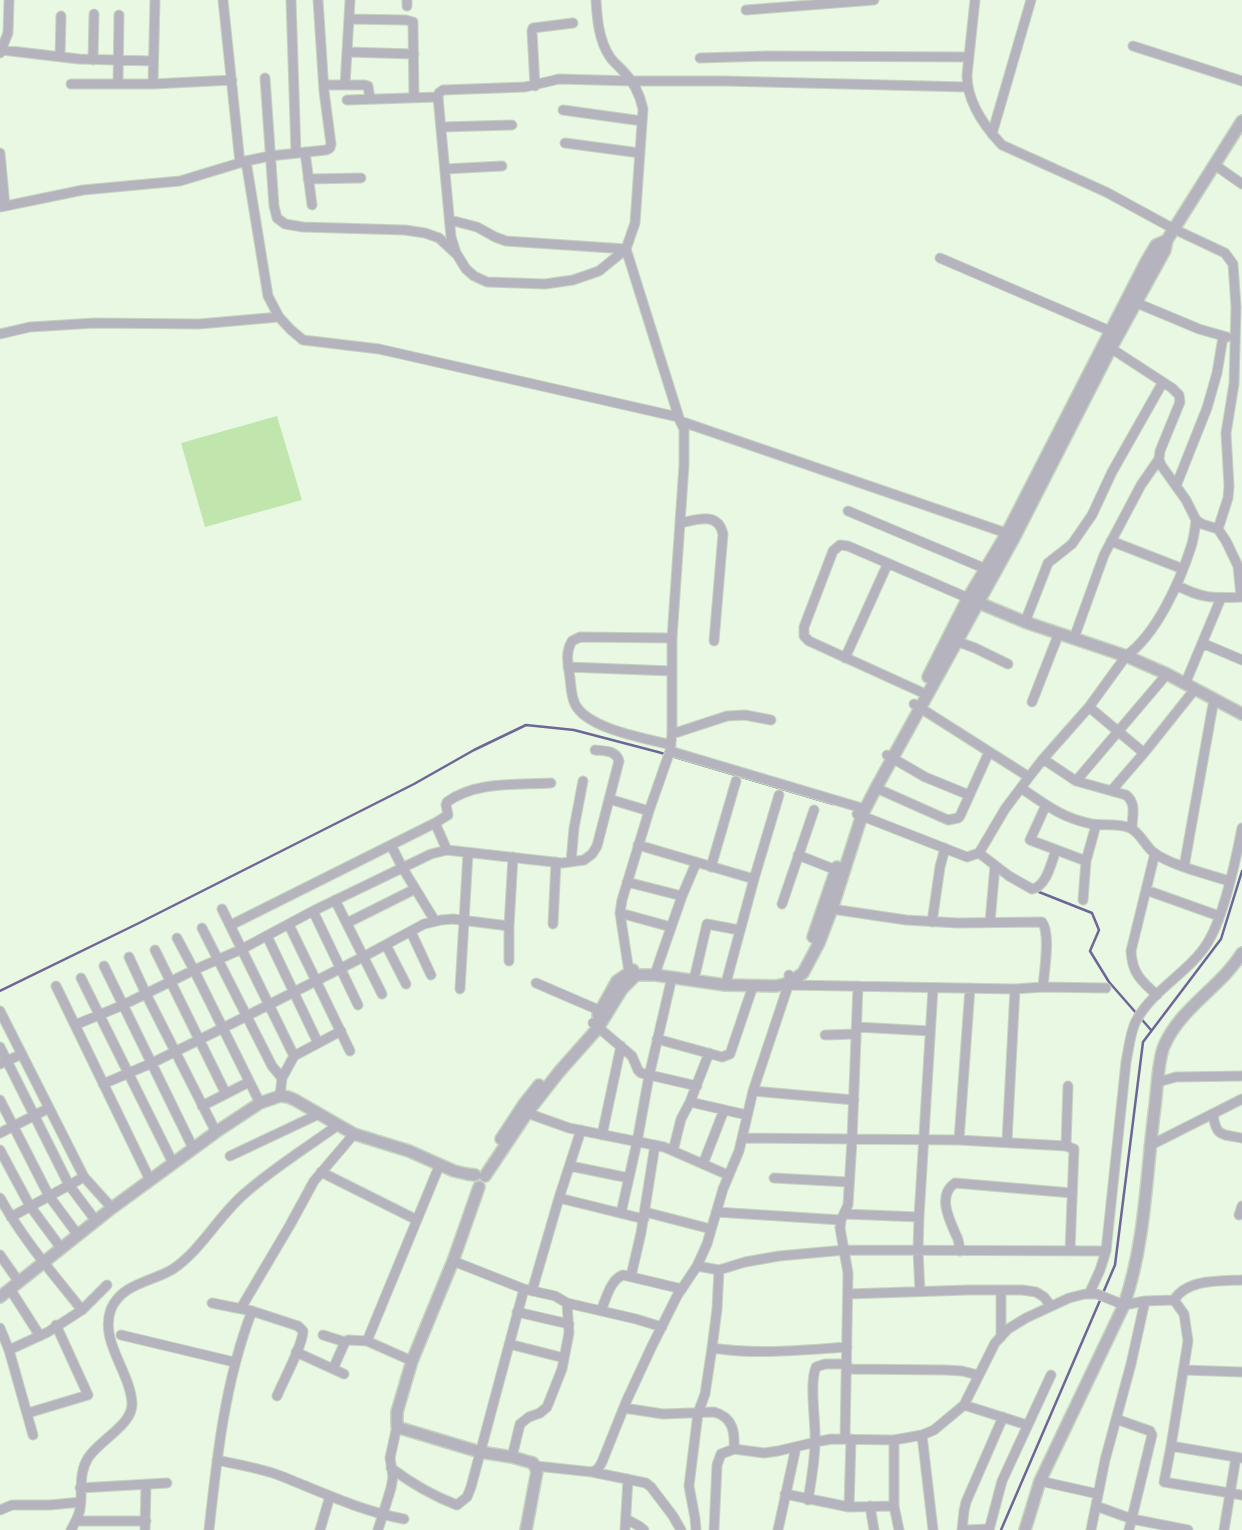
<!DOCTYPE html>
<html>
<head>
<meta charset="utf-8">
<style>
	body { margin:0 }
	canvas { display:block; background:#e9f8e2 }
</style>
</head>
<body>
<canvas width="1242" height="1530"></canvas>
<script>
const g = document.querySelector('canvas').getContext('2d');
g.lineJoin = 'round';
function fill(path, color) {
  g.fillStyle = color;
  g.fill(path, 'evenodd');
}
function stroke(path, color, width, dash) {
  g.strokeStyle = color;
  g.lineWidth = width;
  g.lineCap = dash ? 'butt' : 'round';
  g.setLineDash(dash || []);
  g.stroke(path);
}
fill(new Path2D(`
	M 277,416 L 302,500 L 205,527 L 181,443 Z`), '#c0e6ae');
stroke(new Path2D(`
	M 1039,892 L 1092,913 L 1099,930 L 1090,951 L 1109,982 L 1151,1030
	M 0,991 L 139,923 L 414,784 L 474,750 L 526,725 L 574,730 L 658,752 L 833,804
	M 1103,1293 L 1115,1265 L 1143,1042 L 1221,939 L 1242,871
	M 1001,1530 L 1101,1298`), '#6d6697', 2.5);
const minor = new Path2D(`
	M 223,0 L 240,163
	M 291,0 L 296,153
	M 596,0 C 597,19 599,41 610,57 C 613,62 619,66 623,71 C 633,81 640,95 643,109 L 635,223 L 626,249 L 599,271 L 573,280 L 545,284 L 487,282 L 474,276 L 466,269 L 456,253 L 451,237 L 438,97 L 439,93 L 443,90 L 525,87 L 559,79 L 632,81 L 724,81 L 967,87
	M 975,0 L 967,75 C 967,102 984,126 1002,145 L 1106,192 L 1174,229 L 1225,253 L 1233,264 L 1236,307 L 1234,384 L 1226,433 L 1229,486 L 1228,498 L 1218,529
	M 407,6 L 407,0
	M 746,10 L 874,0
	M 349,19 L 406,20 L 413,22 L 414,98
	M 1133,46 L 1242,81
	M 2,50 L 79,59 L 153,61
	M 347,52 L 414,54
	M 0,53 L 8,33 L 9,0
	M 60,57 L 61,16
	M 700,58 L 768,56 L 969,57
	M 93,60 L 94,14
	M 265,78 L 274,206 L 277,218 L 285,224 L 303,227 L 405,230 L 425,233 L 439,238 L 455,253
	M 71,84 L 153,84 L 232,80
	M 118,84 L 119,15
	M 153,84 L 155,0
	M 324,85 L 365,85 L 368,86 L 370,99
	M 345,85 L 350,1
	M 535,86 L 532,31 L 533,28 L 573,23
	M 347,100 L 438,97
	M 563,110 L 642,121
	M 441,127 L 512,125
	M 992,134 L 1031,0
	M 565,143 L 640,153
	M 305,152 L 312,205
	M 0,153 L 5,206
	M 246,161 L 268,296 L 279,317 L 290,329 L 303,340 L 379,349 L 678,417 L 684,429 L 684,465 L 672,638 L 672,734 L 670,751 L 649,811 L 622,900 L 620,913 L 629,972
	M 1215,165 L 1242,184
	M 445,169 L 502,166
	M 308,179 L 361,178
	M 0,207 L 83,190 L 180,181 L 246,161 L 270,156 L 326,150 L 330,148 L 331,144 L 324,91 L 318,0
	M 450,220 L 477,227 L 495,237 L 506,241 L 626,249 L 680,421 L 1012,535
	M 940,258 L 1110,331
	M 1132,301 L 1199,329 L 1227,337
	M 0,334 L 30,327 L 95,323 L 199,324 L 279,317
	M 1106,345 L 1172,388 L 1179,395 L 1180,402 L 1160,451 L 1159,459 L 1161,465 L 1186,500 L 1196,520 L 1202,524 L 1218,529 L 1226,541 L 1238,566 L 1241,597
	M 1176,486 L 1207,408 L 1217,373 L 1223,337
	M 848,511 L 986,569
	M 680,523 C 697,520 718,511 723,534 L 714,641
	M 1111,541 L 1183,569
	M 1176,585 C 1203,599 1212,598 1242,597
	M 1025,622 L 1048,563 L 1072,544 L 1092,515 L 1112,472 L 1163,382
	M 1074,638 L 1104,555 L 1141,485 L 1159,459
	M 956,641 L 975,648 L 1008,664
	M 1202,643 L 1242,660
	M 845,658 L 888,563
	M 568,667 L 672,671
	M 1185,684 L 1221,598
	M 921,692 L 809,641 L 804,636 L 804,627 L 833,551 L 840,545 L 848,546 L 968,598
	M 1032,702 L 1059,633
	M 914,704 L 1029,777
	M 1089,707 L 1144,753
	M 672,734 L 727,716 L 745,715 L 771,720
	M 671,745 C 645,738 587,729 575,704 C 571,696 571,686 570,678 C 568,664 565,653 572,641 L 580,637 L 672,638
	M 670,751 L 865,809
	M 887,755 L 925,777 L 969,795
	M 1043,759 L 1076,781 L 1126,795 C 1137,804 1132,815 1132,828
	M 1076,781 L 1167,674
	M 876,788 L 948,820 L 958,818 L 960,816 L 989,752
	M 1021,788 C 1046,805 1062,818 1092,824 C 1104,826 1118,823 1130,828 C 1140,832 1145,846 1154,853 C 1173,866 1207,874 1229,881
	M 1112,790 L 1144,753 L 1195,689
	M 609,799 L 649,811
	M 1046,805 L 1030,840 L 1086,861
	M 857,814 L 967,857 L 979,853 L 1005,809 L 1029,777 L 1043,759 L 1089,707 L 1126,656 C 1157,634 1180,581 1191,547 C 1194,538 1195,529 1196,520
	M 435,823 L 448,815 L 446,805 L 447,802 C 476,781 516,785 551,783
	M 391,845 L 402,867 L 435,921
	M 638,845 L 754,879 L 779,795
	M 979,853 L 1009,876 L 1032,889 C 1047,886 1051,863 1056,850
	M 1155,853 L 1131,951 C 1132,973 1141,981 1157,995
	M 798,855 L 836,870
	M 571,862 L 574,828 L 583,781
	M 711,867 L 736,781
	M 1184,867 L 1214,699
	M 627,882 L 682,896
	M 1146,890 L 1219,916
	M 335,900 L 382,994
	M 1083,900 L 1086,861 L 1096,825
	M 782,904 L 814,810
	M 222,909 L 294,1056 L 282,1078 L 280,1096
	M 832,909 L 906,920 L 957,923 L 1042,922 C 1051,934 1044,972 1043,987
	M 313,911 L 358,1005
	M 620,913 L 671,927
	M 932,922 L 940,867 L 945,848
	M 990,922 L 995,866
	M 347,923 L 415,889
	M 553,924 L 556,862
	M 231,925 L 435,823 L 447,850
	M 289,925 L 350,1051
	M 202,928 L 272,1066 L 282,1078
	M 411,932 L 431,975
	M 267,936 L 318,1043
	M 177,938 L 194,970 L 260,1103
	M 386,945 L 406,984
	M 155,950 L 226,1094
	M 129,957 L 146,994 L 216,1132
	M 509,961 L 509,926 L 513,857
	M 104,966 L 193,1148
	M 656,971 L 682,896 L 696,863
	M 695,975 L 707,924 L 739,930
	M 81,978 L 173,1163
	M 727,979 L 754,879
	M 536,983 L 601,1011
	M 788,985 L 1015,989 L 1043,987 L 1106,988
	M 56,986 L 150,1180
	M 460,989 L 468,853
	M 0,1011 L 84,1177 L 112,1208
	M 593,1023 L 632,1056 L 638,1070 L 641,1073 L 697,1086
	M 75,1025 L 123,1005 L 194,970 L 242,949 L 313,911 L 431,854 L 447,850 L 562,863 L 584,860 L 592,854 L 597,846 L 619,761 C 616,750 604,751 595,750
	M 857,1027 L 930,1031
	M 825,1035 L 856,1034
	M 657,1039 L 722,1057 L 730,1054 L 753,986
	M 0,1047 L 69,1185 L 96,1221
	M 294,1056 L 341,1031
	M 0,1064 L 22,1054
	M 1158,1082 L 1176,1077 L 1242,1076
	M 103,1084 L 152,1063 L 223,1028 L 363,957 L 424,924 L 441,920 L 453,919 L 509,926
	M 753,1091 L 854,1100
	M 0,1100 L 49,1196 L 78,1235
	M 690,1102 L 747,1115
	M 202,1106 L 249,1082
	M 527,1113 L 569,1128 L 664,1147 L 728,1175
	M 1213,1114 C 1216,1137 1221,1134 1242,1138
	M 0,1133 L 49,1108
	M 602,1135 L 621,1046
	M 743,1138 L 959,1140 L 1066,1146 L 1068,1086
	M 959,1140 L 970,988
	M 1007,1141 L 1015,989
	M 1066,1146 L 1074,1149 L 1070,1251
	M 1149,1146 L 1242,1099
	M 0,1150 L 30,1206 L 61,1248
	M 673,1151 L 681,1119 L 690,1102 L 709,1053
	M 230,1156 L 319,1114
	M 703,1164 L 724,1110
	M 570,1166 L 629,1178
	M 321,1172 L 417,1220
	M 774,1178 L 848,1182
	M 0,1198 C 23,1239 53,1274 82,1310
	M 559,1198 L 644,1219
	M 645,1212 L 711,1229
	M 716,1212 L 841,1220
	M 621,1213 L 637,1142 L 649,1076 L 672,977
	M 845,1214 L 919,1217
	M 1239,1215 L 1242,1206
	M 11,1217 L 84,1177
	M 960,1251 C 959,1245 959,1239 956,1235 C 949,1219 937,1195 955,1183 L 1072,1193
	M 0,1255 L 19,1282
	M 453,1261 L 524,1289 L 555,1296 L 567,1303 L 636,1319 L 662,1327
	M 697,1266 L 719,1270 L 745,1262 L 779,1256 L 845,1250 L 1106,1251
	M 631,1276 L 641,1233 L 655,1145
	M 10,1289 L 40,1336
	M 532,1291 L 559,1198 L 581,1130
	M 920,1292 L 918,1250 L 919,1217 L 933,988
	M 848,1294 L 968,1290 L 1022,1290 L 1036,1292 L 1044,1297 L 1051,1306
	M 1089,1294 L 1100,1270 L 1106,1251 L 1126,1062 C 1129,1048 1130,1033 1136,1021 C 1153,989 1190,972 1208,942 C 1224,916 1236,859 1242,828
	M 1174,1300 C 1187,1279 1219,1281 1242,1280
	M 212,1303 L 252,1311 L 298,1326 L 303,1331 C 303,1345 283,1381 277,1396
	M 241,1308 L 290,1225 L 314,1181 L 354,1134
	M 601,1311 C 606,1299 610,1280 623,1275 L 682,1289
	M 517,1312 L 569,1324
	M 0,1328 L 9,1350 L 33,1435
	M 121,1335 L 234,1362
	M 323,1335 L 345,1342
	M 1001,1337 L 1001,1290
	M 509,1344 L 564,1358
	M 712,1348 C 757,1355 802,1350 847,1347
	M 9,1350 L 48,1332 L 82,1310 L 107,1285
	M 296,1352 L 344,1374
	M 412,1361 L 367,1341 L 440,1164
	M 333,1369 L 345,1342 L 348,1340 L 367,1341
	M 847,1369 L 946,1370 L 962,1371 L 978,1375
	M 1183,1370 L 1242,1372
	M 964,1405 L 1027,1425
	M 624,1408 L 663,1414 L 714,1412 C 733,1417 735,1432 734,1449
	M 28,1413 L 88,1395 L 56,1325
	M 1116,1419 L 1150,1431 L 1152,1435 L 1129,1530
	M 922,1435 L 933,1530
	M 845,1439 L 848,1273 L 840,1228 L 841,1220 L 848,1205 L 852,1140 L 858,986
	M 894,1440 L 894,1506 L 899,1530
	M 1171,1446 L 1164,1482 L 1242,1495
	M 512,1457 L 520,1424 L 529,1417 L 540,1413 L 547,1407 L 562,1369 L 569,1333 L 567,1303
	M 217,1460 C 238,1465 261,1468 281,1476 C 321,1492 361,1511 404,1519
	M 536,1466 L 592,1472 L 598,1469 L 602,1462 L 626,1402 L 651,1348 L 677,1296 L 697,1266 L 707,1244 L 723,1189 L 739,1151 L 753,1091 L 789,983 L 789,975
	M 391,1468 C 411,1483 433,1496 457,1505 L 467,1497 L 471,1487 L 524,1289
	M 592,1472 L 646,1483 L 651,1487 L 673,1516 L 681,1530
	M 1040,1481 L 1098,1494
	M 80,1488 L 167,1483
	M 785,1494 L 849,1507 L 894,1506
	M 808,1500 C 811,1481 815,1461 815,1441 C 816,1422 809,1384 816,1367 L 825,1364 L 847,1364
	M 870,1506 L 874,1530
	M 1096,1506 L 1132,1519 L 1188,1530
	M 849,1507 L 851,1439
	M 0,1510 L 12,1505 L 50,1505 L 81,1502
	M 626,1519 L 639,1526 L 644,1530
	M 76,1521 L 146,1521
	M 71,1530 C 75,1523 79,1516 80,1509 C 83,1491 78,1474 88,1458 C 99,1440 133,1425 132,1403 C 130,1371 99,1341 111,1309 C 122,1283 152,1282 173,1269 C 201,1250 218,1217 243,1195 C 272,1169 306,1148 338,1125
	M 145,1530 L 146,1484
	M 209,1530 C 217,1456 225,1381 252,1311
	M 320,1530 L 330,1496
	M 378,1530 L 391,1488 L 393,1477 L 390,1458 L 397,1426
	M 625,1530 L 628,1479
	M 696,1530 L 695,1518 L 689,1486 L 698,1413 L 705,1394 L 712,1348 L 717,1309 L 719,1270
	M 714,1530 L 717,1465 L 721,1454 L 734,1449 L 764,1453 L 778,1451 L 816,1442 L 831,1439 L 894,1440 L 922,1435 L 934,1430 L 964,1405 L 995,1343 L 1008,1329 L 1026,1318 L 1069,1298 L 1085,1294 L 1097,1294 L 1124,1305 L 1145,1301 L 1174,1300 L 1184,1314 L 1188,1341 L 1171,1446 L 1242,1458
	M 778,1530 L 796,1447
	M 962,1530 L 964,1511 L 966,1502 L 1003,1417
	M 965,1530 L 989,1529
	M 989,1530 L 1002,1481 L 1051,1375
	M 1091,1530 L 1105,1460 L 1131,1364 L 1145,1301
	M 1224,1530 L 1236,1457`);
const tertiary = new Path2D(`
	M 972,600 L 1025,622 L 1126,656 L 1167,674 L 1242,714
	M 928,677 L 968,598 L 1007,533 L 1146,262 L 1156,245 L 1167,240
	M 813,937 L 837,867
	M 598,1015 L 617,981 L 633,970
	M 501,1139 L 524,1104 L 539,1085
	M 485,1176 L 527,1113 L 559,1072 L 598,1028 L 622,989 L 636,975 L 655,975 L 725,985 L 776,986 L 789,983 L 803,973 L 819,943 L 832,909 L 862,815 L 876,788 L 1015,536 L 1111,348 L 1165,250 L 1167,240 L 1242,121
	M 479,1187 L 453,1261 L 412,1361 L 397,1412 L 397,1426 L 400,1428 L 480,1452 L 512,1457 L 533,1463 L 537,1471 L 526,1530
	M 0,1297 L 112,1208 L 216,1132 L 260,1103 L 280,1096 L 288,1097 L 295,1100 L 354,1134 L 409,1151 L 454,1171 L 467,1174 L 475,1175
	M 1025,1530 L 1040,1481 L 1124,1305 C 1146,1241 1146,1173 1155,1106 C 1157,1090 1158,1060 1164,1046 C 1181,1007 1220,988 1242,953`);
stroke(minor, '#c6d4c0', 11);
stroke(tertiary, '#c6d4c0', 14);
stroke(minor, '#b5b4be', 9);
stroke(tertiary, '#b5b4be', 11);
</script>
</body>
</html>
